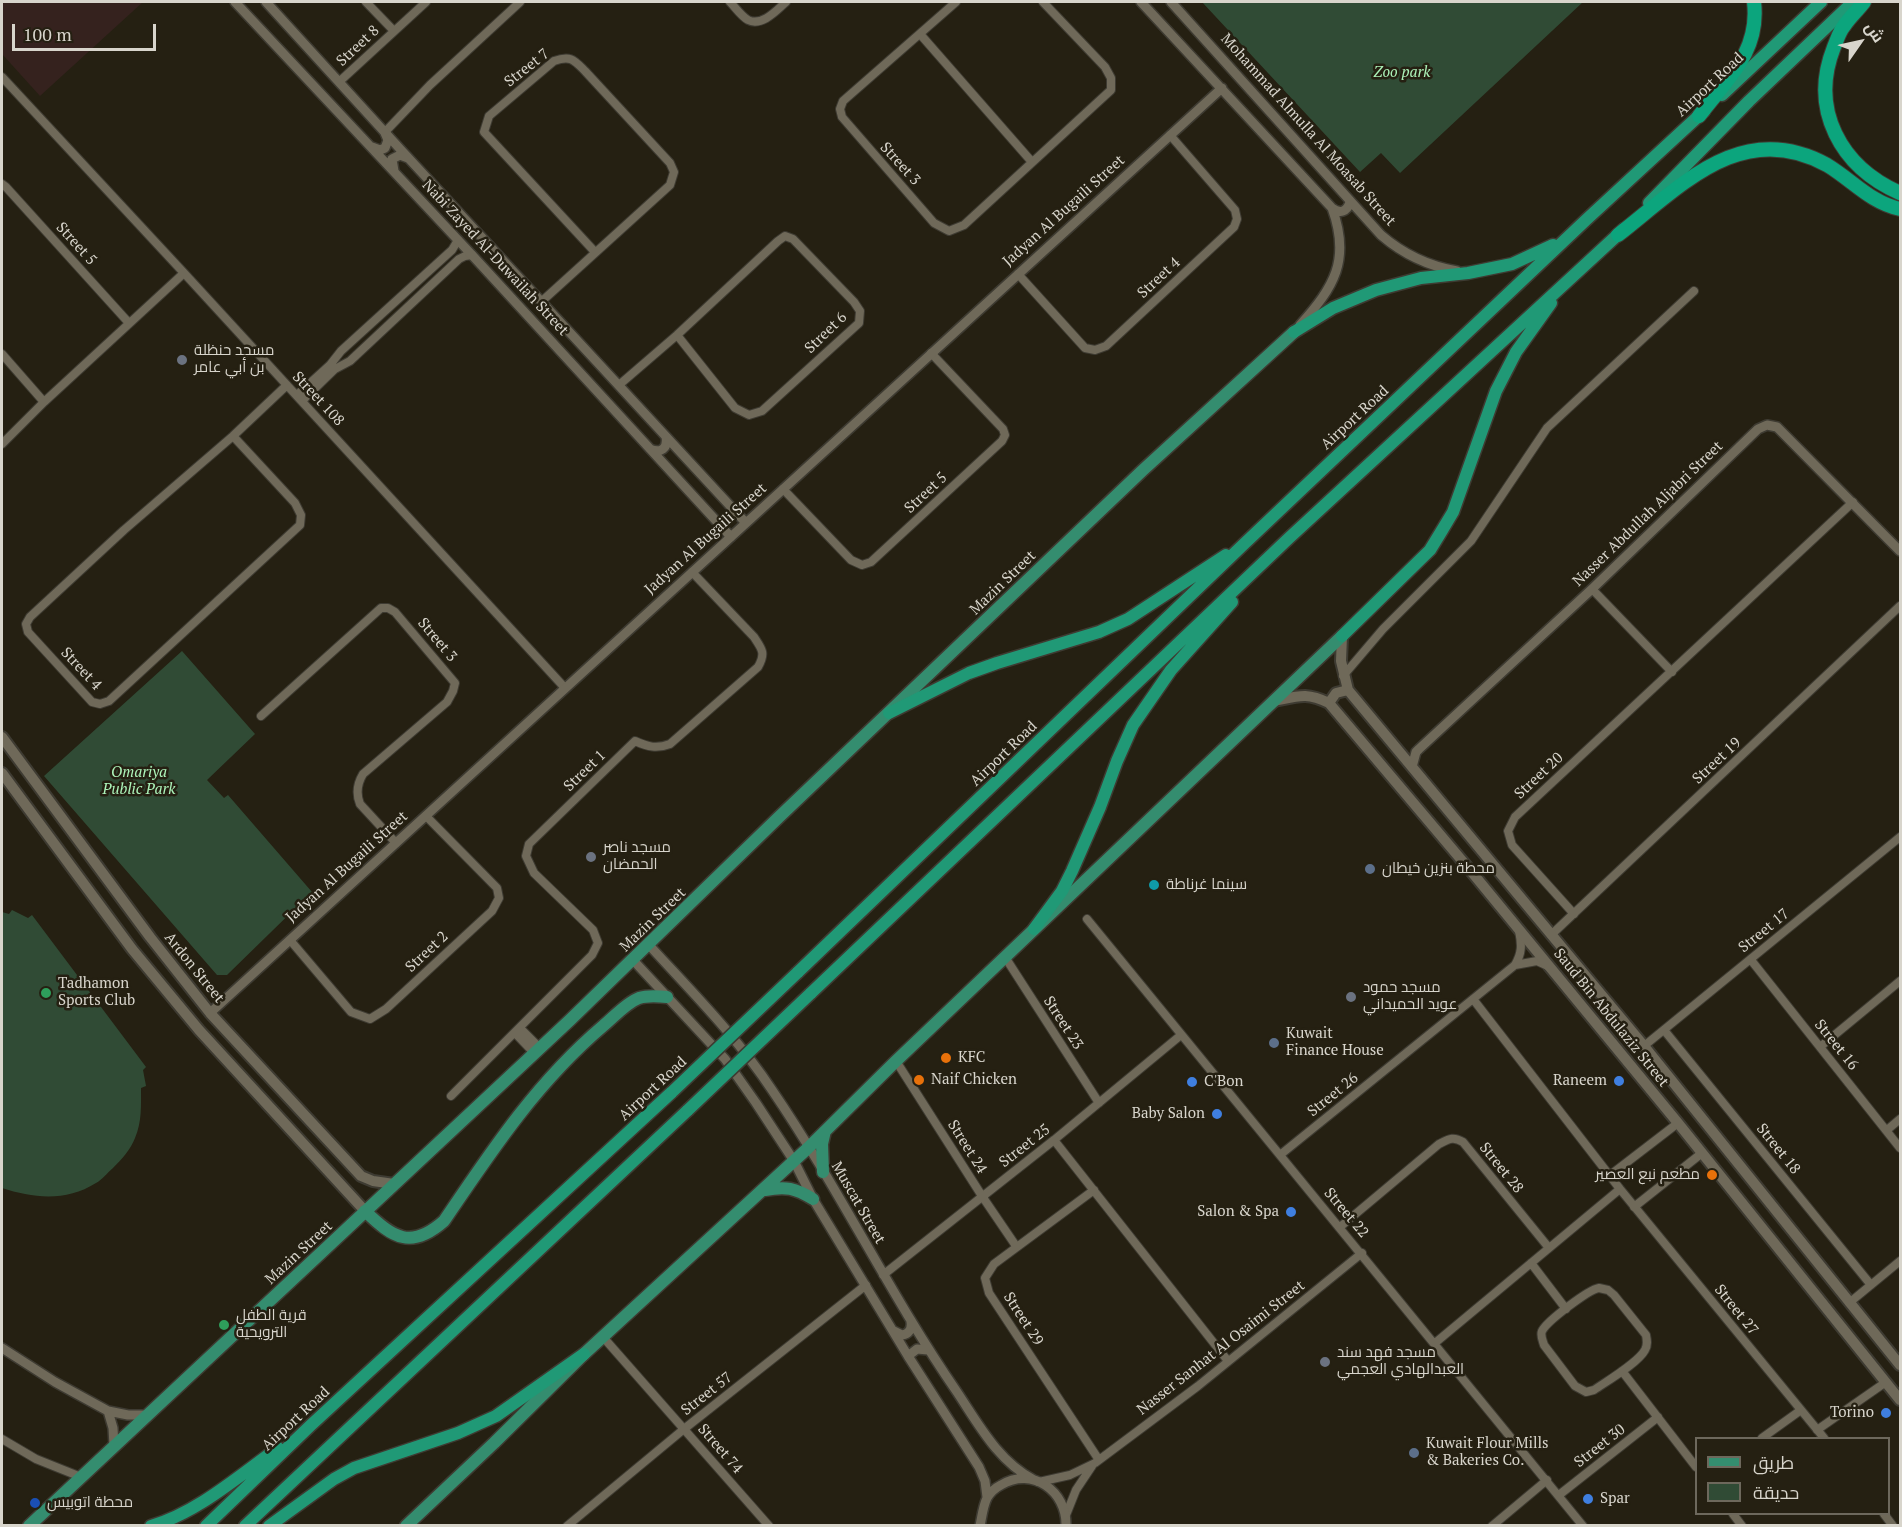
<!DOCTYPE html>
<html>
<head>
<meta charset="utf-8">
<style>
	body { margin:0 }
	#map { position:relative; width:1902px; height:1527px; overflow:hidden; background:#252012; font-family:"PT Serif",Cairo,serif }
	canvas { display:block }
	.frame { position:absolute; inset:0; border:3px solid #d8d5cc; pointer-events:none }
	.legend { position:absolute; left:1695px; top:1437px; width:195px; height:78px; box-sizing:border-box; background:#252012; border:2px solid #6d685c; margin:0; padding:8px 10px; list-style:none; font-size:18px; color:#d8d5cc }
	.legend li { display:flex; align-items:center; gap:12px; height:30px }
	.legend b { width:30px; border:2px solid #6d685c }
	.north { position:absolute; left:1830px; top:12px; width:60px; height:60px; -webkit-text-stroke:4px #252012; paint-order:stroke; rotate:56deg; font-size:16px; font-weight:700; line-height:24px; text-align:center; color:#d8d5cc }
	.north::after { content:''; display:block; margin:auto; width:21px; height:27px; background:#d8d5cc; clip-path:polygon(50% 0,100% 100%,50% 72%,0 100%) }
	.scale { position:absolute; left:12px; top:24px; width:144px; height:27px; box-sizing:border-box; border:3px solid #d8d5cc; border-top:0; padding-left:8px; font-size:18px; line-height:21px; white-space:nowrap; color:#d8d5cc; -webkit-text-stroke:4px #252012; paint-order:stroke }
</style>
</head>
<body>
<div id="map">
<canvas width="1902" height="1527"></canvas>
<div class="frame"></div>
<ul class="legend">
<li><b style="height:8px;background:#348d6f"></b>طريق</li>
<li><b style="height:16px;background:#304b35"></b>حديقة</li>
</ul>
<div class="north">ش</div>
<div class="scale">100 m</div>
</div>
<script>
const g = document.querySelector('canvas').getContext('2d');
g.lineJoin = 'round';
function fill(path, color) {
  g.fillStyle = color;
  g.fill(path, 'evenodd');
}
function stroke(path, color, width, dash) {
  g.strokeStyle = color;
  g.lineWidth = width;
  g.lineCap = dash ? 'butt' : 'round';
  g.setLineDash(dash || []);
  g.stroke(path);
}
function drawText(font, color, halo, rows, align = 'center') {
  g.font = font + ' "PT Serif",Cairo,serif';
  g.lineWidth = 5;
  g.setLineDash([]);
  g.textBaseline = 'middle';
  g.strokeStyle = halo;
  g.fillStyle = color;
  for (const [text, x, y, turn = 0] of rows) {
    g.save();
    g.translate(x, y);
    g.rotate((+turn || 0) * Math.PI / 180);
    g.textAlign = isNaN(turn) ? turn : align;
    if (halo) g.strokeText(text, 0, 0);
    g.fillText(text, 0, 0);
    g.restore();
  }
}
fill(new Path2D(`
	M 2,2 L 143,2 L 40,96 L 2,54 Z`), '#35221e');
fill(new Path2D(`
	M 1202,2 L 1583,2 L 1400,173 L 1381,153 L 1360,172 Z
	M 182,651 L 255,734 L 207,780 L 224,798 L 228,795 L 312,892 L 227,975 L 217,975 L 44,776 Z
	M 12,910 L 28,918 L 32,915 L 146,1067 L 143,1070 L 146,1086 L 141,1088 C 141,1105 142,1122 135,1138 C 131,1149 121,1160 113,1168 C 107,1173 102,1180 96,1183 C 66,1202 33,1198 2,1188 L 2,912 L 9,914 Z`), '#304b35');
const minor = new Path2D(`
	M 366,2 L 394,31
	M 730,2 C 735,7 741,16 748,20 C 762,27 777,10 786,2
	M 956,2 L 843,101 L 840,109 L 842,117 L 934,223 L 949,231 L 964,225 L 1111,90 L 1111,78 L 1105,67 L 1043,2
	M 920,34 L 1032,162
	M 2,77 L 184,273 L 565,688
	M 340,81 L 426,2
	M 385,132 L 430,85 L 520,2
	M 2,184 L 6,187 L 129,323
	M 1018,274 L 1085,348 L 1095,350 L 1106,346 L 1234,227 L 1237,219 L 1235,210 L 1170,135
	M 541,302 L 670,185 L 674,172 L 670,163 L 585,71 C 574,60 571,55 554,61 L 489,116 L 484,132 L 595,252
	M 2,354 L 44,402
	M 619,385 L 677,335 L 778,241 L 785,236 L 793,239 L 854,302 L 860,311 L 859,323 L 762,411 L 749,415 L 735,408 L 677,335
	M 297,395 L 330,365 L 341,351 L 452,250 L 458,240
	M 302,401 L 335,369 L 350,361 L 459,259 L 465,256 L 472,255
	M 233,436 L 295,503 L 301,515 L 300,525 L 109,701 L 100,704 L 92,702 L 28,632 L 26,624 L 30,617 L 124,530 L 233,436 L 287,385
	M 2,444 L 44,402 L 184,273
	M 783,489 L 851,560 L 862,565 L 871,562 L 1002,441 L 1005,435 L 1003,429 L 931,353
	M 1592,589 L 1672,672
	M 1343,676 L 1383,629 L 1471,541 L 1547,428 L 1694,291
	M 261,716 L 381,608 L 388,608 L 395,612 L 455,683 L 453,691 L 447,702 L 363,774 C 357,784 356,794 360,804 L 396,843
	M 1574,914 L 1512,845 L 1508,831 L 1515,817 L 1853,502
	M 1087,919 L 1583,1526
	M 1551,935 L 1900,606
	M 290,940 L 351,1012 L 370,1019 L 386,1009 L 492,911 L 499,898 L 497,888 L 426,816
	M 1005,957 L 1099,1103
	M 1751,960 L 1900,1148
	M 1515,965 L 1537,961 L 1548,966
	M 1473,999 L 1620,1189 L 1824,1438
	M 520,1028 L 540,1048
	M 1664,1030 L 1871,1285
	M 515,1033 L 535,1054
	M 1644,1046 L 1900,837
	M 1820,1047 L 1900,981
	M 896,1061 L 982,1196 L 1016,1246
	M 451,1096 L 592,955 L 598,943 L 593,930 L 534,873 L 526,856 L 529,844 L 635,741 C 648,747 657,749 670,744 L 758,667 C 766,653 762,649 754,637 L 692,572
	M 1887,1130 L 1900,1119
	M 1054,1140 L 1228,1361
	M 1280,1155 L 1515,965 C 1522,953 1522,945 1519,931
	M 1609,1176 L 1678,1123
	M 1094,1190 L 994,1264 L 985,1278 L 989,1293 L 1099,1460
	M 1634,1207 L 1702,1153
	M 1340,1227 L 1439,1144 C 1449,1139 1453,1136 1463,1142 L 1549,1248
	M 1531,1263 L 1566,1309
	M 883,1275 L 1054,1140 L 1181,1035
	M 1599,1288 L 1608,1290 L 1614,1295 L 1646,1335 C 1647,1340 1648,1345 1645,1350 C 1638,1363 1607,1381 1594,1390 L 1586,1392 L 1575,1386 L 1544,1345 C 1543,1341 1540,1336 1542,1331 C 1547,1321 1588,1290 1599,1288 Z
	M 1849,1303 L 1900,1261
	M 603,1337 L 769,1526
	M 1435,1343 L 1620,1189
	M 1622,1371 L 1696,1467
	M 1817,1430 L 1886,1382
	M 1762,1438 L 1801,1410
	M 2,1439 L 36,1459 L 81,1477
	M 1039,1482 L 1070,1475 L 1095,1463 L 1198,1386 L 1362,1253
	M 1559,1495 L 1658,1417
	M 1733,1514 L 1742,1526
	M 1884,1514 L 1893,1526
	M 1066,1515 L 1076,1490 L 1092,1466
	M 567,1526 L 684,1429 L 866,1285
	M 1492,1526 L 1547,1480`);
const tertiary = new Path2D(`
	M 235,2 L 472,255 L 731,537
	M 266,2 L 401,150 L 746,523
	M 1141,2 L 1332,208 C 1351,260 1334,287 1300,325
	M 1171,2 L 1381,235 C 1403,254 1428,266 1457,271
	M 372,147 L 380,150 L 385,148 L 388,140 L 385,133
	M 394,171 L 392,159 L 400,155 L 408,158
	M 1332,208 C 1340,214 1347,212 1350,202
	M 650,449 C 661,454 668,448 666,437
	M 1412,767 L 1416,752 L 1419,749 L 1592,589 L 1758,429 L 1767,425 L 1777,427 L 1900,551
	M 649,945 C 692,992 737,1037 772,1090 C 839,1188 890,1295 957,1392 C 979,1425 998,1461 1034,1480
	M 633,960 L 725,1059 L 756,1103 L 794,1161 L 813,1199 L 908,1356 L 979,1467 L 985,1481 L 987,1497
	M 210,1013 L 1222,88
	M 894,1331 L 902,1335 C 909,1334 912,1329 911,1322
	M 2,1348 L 55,1382 L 108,1411 L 128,1415 L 147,1415
	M 908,1356 L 917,1349 L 928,1350
	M 108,1411 L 113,1428 L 114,1446
	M 980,1526 C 982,1516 983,1506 987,1498 C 990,1493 995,1488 1001,1485 C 1032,1466 1067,1491 1066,1526`);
const secondary = new Path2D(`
	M 1342,636 L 1341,661 L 1348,690 L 1644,1046 L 1900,1365
	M 1274,701 C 1299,696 1306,692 1329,703 L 1475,876 L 1678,1123 L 1900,1400
	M 1329,703 L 1336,693 L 1348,690
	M 2,737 L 150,937 L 210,1013 L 361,1176 L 373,1181 L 394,1184
	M 2,773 L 132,949 L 199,1030 L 365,1211`);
const primary = new Path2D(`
	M 823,1172 L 822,1144 L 825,1131
	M 765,1190 C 786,1186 795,1188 813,1199
	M 365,1211 C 393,1238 411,1250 444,1221 C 492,1150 537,1082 603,1026 C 614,1017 626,1003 639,998 C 648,995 658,996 667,997
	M 29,1526 L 570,1020 L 779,817 L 1143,470 L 1294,332
	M 406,1526 L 494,1443 L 584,1354 L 808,1148 L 896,1061 L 1342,636`);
const trunk = new Path2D(`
	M 1722,95 L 1821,2
	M 1649,203 L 1749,101 L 1853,2
	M 1294,332 L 1333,308 L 1376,290 L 1421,278 L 1468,273 L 1512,264 L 1553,245
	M 1342,636 L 1430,550 L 1441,532 L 1453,512 L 1496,391 L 1516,352 L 1551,303
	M 889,713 L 969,673 L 997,663 L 1099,632 L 1128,619 L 1226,555
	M 1034,929 L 1062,891 L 1072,871 L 1100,807 L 1117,761 L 1133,725 L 1171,670 L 1232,602
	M 797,973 L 1245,543 L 1587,219 L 1704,111
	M 810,994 L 1289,538 L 1624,229
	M 151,1526 C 197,1513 240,1475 278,1448
	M 206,1526 L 311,1425 L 672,1092
	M 245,1526 L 688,1110
	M 269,1526 L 334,1479 L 354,1468 L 458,1433 L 496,1416 L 584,1354`);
const motorway = new Path2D(`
	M 1864,2 C 1858,10 1850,17 1844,26 C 1839,32 1837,40 1834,47 C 1809,110 1841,167 1900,193
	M 1699,116 C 1727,79 1760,52 1754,2
	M 1618,235 C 1681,186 1742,118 1827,165 C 1852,180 1871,203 1900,209`);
stroke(minor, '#3e3b32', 10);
stroke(tertiary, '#3e3b32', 12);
stroke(secondary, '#3e3b32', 14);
stroke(primary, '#3e3b32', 15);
stroke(trunk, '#3e3b32', 15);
stroke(motorway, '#3e3b32', 16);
stroke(minor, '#6f6959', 8);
stroke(tertiary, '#6f6959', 9);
stroke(secondary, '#6f6959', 10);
stroke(primary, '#348d6f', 12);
stroke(trunk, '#209976', 12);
stroke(motorway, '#0ca57d', 14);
const trunkBridge = new Path2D(`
	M 672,1092 L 797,973
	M 688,1110 L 810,994`);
stroke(trunkBridge, '#3e3b32', 15, []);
stroke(trunkBridge, '#209976', 12);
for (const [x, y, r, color] of [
	[182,360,6,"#6b7280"],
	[591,857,6,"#6b7280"],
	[1370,869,6,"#5c6f8a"],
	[1154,885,6,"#0f9aa8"],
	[46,993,6,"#2e9e5b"],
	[1351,997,6,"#6b7280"],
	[1274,1043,6,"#5c6f8a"],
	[946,1058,6,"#e8710a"],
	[919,1080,6,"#e8710a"],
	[1619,1081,6,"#3f7fe0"],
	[1192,1082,6,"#3f7fe0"],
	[1217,1114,6,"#3f7fe0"],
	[1712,1175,6,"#e8710a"],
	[1291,1212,6,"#3f7fe0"],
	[224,1325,6,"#2e9e5b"],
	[1325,1362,6,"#6b7280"],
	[1886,1413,6,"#3f7fe0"],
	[1414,1453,6,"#5c6f8a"],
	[1588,1499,6,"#3f7fe0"],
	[35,1503,6,"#1a4fb4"]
]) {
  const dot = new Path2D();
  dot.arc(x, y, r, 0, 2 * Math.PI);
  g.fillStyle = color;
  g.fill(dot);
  stroke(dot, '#252012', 2);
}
drawText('15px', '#d8d5cc', '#252012', [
	["Street 8",358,46,-43],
	["Street 7",527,68,-38],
	["Airport Road",1710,85,-43],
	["Mohammad Almulla Al Moasab Street",1308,130,48],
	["Street 3",900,164,48],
	["Jadyan Al Bugaili Street",1064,211,-42],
	["Street 5",76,244,48],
	["Nabi Zayed Al-Duwailah Street",495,258,47],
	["Street 4",1159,278,-43],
	["Street 6",826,333,-44],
	["Street 108",318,399,47],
	["Airport Road",1355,418,-43],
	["Street 5",926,493,-43],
	["Nasser Abdullah Aljabri Street",1648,514,-44],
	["Jadyan Al Bugaili Street",706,539,-42],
	["Mazin Street",1003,583,-44],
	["Street 3",437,640,50],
	["Street 4",81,669,47],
	["Airport Road",1004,754,-44],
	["Street 19",1717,761,-43],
	["Street 1",585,771,-44],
	["Street 20",1539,776,-43],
	["Jadyan Al Bugaili Street",347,867,-42],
	["Mazin Street",653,920,-44],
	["Street 17",1764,931,-39],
	["Street 2",427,952,-43],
	["Ardon Street",194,968,51],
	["Saud Bin Abdulaziz Street",1611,1018,51],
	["Street 23",1063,1023,57],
	["Street 16",1836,1045,51],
	["Airport Road",653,1089,-43],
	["Street 26",1333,1095,-39],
	["Street 25",1025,1146,-38],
	["Street 24",967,1147,58],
	["Street 18",1778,1149,51],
	["Street 28",1501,1168,51],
	["Muscat Street",858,1203,60],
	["Street 22",1346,1213,50],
	["Mazin Street",299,1253,-43],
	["Street 27",1736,1310,51],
	["Street 29",1023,1319,57],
	["Nasser Sanhat Al Osaimi Street",1221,1348,-38],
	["Street 57",707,1394,-38],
	["Airport Road",296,1419,-43],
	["Street 30",1600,1446,-38],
	["Street 74",720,1449,49]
]);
drawText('italic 15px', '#acf3b9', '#252012', [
	["Zoo park",1402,73],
	["Omariya",139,773],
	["Public Park",139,790]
]);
drawText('15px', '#d8d5cc', '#252012', [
	["مسجد حنظلة",194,351],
	["بن أبي عامر",194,368],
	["مسجد ناصر",603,848],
	["الحمضان",603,865],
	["محطة بنزين خيطان",1382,869],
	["سينما غرناطة",1166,885],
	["Tadhamon",58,984],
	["Sports Club",58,1001],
	["مسجد حمود",1363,988],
	["عويد الحميداني",1363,1005],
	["Kuwait",1286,1034],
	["Finance House",1286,1051],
	["KFC",958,1058],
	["Naif Chicken",931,1080],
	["Raneem",1607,1081,"right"],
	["C'Bon",1204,1082],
	["Baby Salon",1205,1114,"right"],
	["مطعم نبع العصير",1700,1175,"right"],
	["Salon & Spa",1279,1212,"right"],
	["قرية الطفل",236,1316],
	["الترويحية",236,1333],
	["مسجد فهد سند",1337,1353],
	["العبدالهادي العجمي",1337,1370],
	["Torino",1874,1413,"right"],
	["Kuwait Flour Mills",1426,1444],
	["& Bakeries Co.",1426,1461],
	["Spar",1600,1499],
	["محطة اتوبيس",47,1503]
], 'left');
</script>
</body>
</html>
